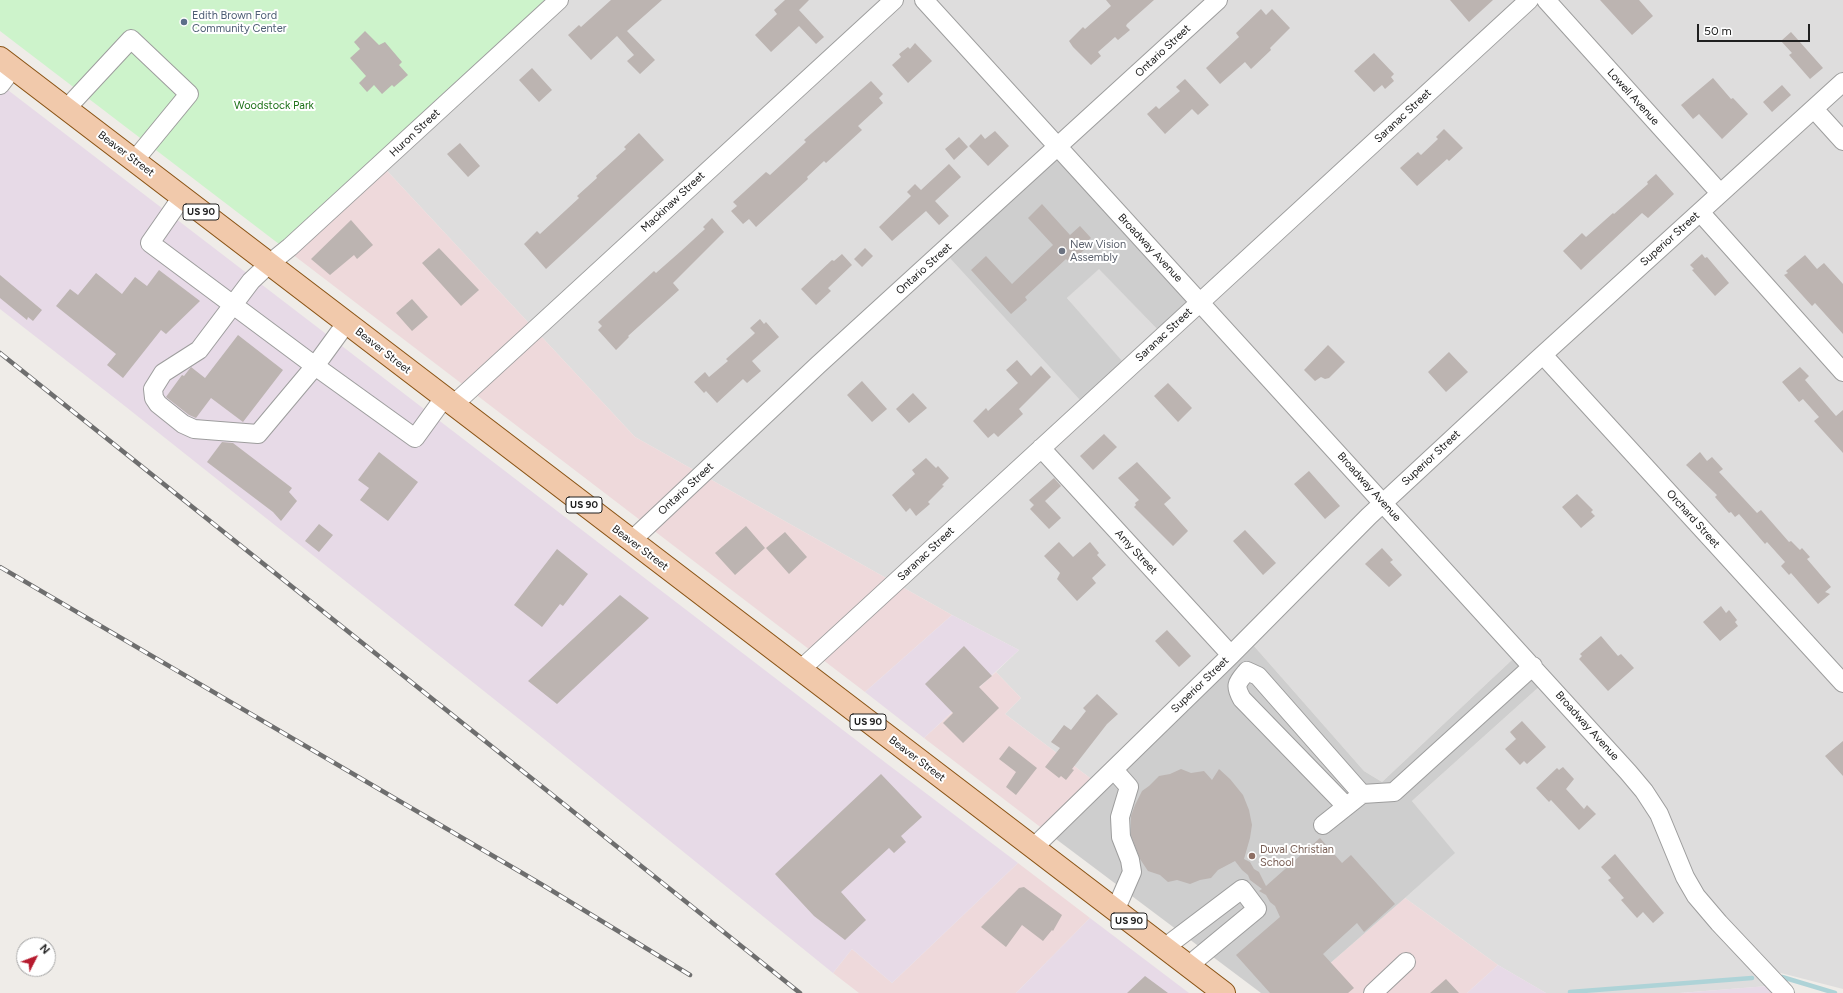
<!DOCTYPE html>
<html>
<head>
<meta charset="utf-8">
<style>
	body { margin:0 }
	#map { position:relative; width:1843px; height:993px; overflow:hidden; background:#efece8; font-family:Figtree,sans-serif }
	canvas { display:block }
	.north { position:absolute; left:16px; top:937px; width:40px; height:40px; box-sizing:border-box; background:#fff; border:1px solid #a6a6a6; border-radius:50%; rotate:48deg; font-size:11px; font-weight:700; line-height:16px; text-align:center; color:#202020 }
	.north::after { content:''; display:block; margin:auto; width:14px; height:18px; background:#b61a2e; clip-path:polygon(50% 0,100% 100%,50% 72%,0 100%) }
	.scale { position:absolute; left:1697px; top:24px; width:113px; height:18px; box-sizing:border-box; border:2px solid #202020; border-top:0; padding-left:5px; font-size:12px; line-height:14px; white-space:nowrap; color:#202020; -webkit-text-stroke:3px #fff; paint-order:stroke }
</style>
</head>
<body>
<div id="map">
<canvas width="1843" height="993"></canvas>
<div class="north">N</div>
<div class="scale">50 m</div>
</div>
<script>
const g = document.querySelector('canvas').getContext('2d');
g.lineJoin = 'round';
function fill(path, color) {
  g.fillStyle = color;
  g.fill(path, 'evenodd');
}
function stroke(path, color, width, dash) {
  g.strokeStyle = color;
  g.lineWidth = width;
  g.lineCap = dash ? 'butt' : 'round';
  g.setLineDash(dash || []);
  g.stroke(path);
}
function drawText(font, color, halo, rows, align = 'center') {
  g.font = font + ' Figtree,sans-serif';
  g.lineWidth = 4;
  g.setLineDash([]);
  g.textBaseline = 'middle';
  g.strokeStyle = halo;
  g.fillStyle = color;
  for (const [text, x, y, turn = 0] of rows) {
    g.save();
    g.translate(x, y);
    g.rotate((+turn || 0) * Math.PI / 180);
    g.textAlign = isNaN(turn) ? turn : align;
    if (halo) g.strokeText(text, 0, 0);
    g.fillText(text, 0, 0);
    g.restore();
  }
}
fill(new Path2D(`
	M 549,0 L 914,0 L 1057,156 L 950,258 L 1121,361 L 1067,298 L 1099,268 L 1157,329 L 1189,300 L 1515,657 L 1382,782 L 1364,771 L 1254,646 L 1106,790 L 1005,714 L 1021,698 L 996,672 L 1019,650 L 952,615 L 635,437 L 376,159 Z
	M 925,0 L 1843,0 L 1843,989 L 1773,971 L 1713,905 L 1698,885 L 1687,862 L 1677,835 Z
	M 1540,686 L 1629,784 L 1647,809 L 1658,830 L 1768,986 L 1680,993 L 1546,993 L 1498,965 L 1405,898 L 1454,853 L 1412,801 Z`), '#dedddd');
fill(new Path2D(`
	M 376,159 L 635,437 L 952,615 L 865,692 L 279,244 Z
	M 996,672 L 1021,698 L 1005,714 L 1106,790 L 1056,839 L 924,738 Z
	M 1018,863 L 1090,918 L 1016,993 L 859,993 L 833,973 L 852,949 L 892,983 Z
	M 1405,898 L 1498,965 L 1467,993 L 1296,993 Z`), '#eed9db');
fill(new Path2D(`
	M 0,84 L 886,763 L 1018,863 L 892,983 L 852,949 L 833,973 L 533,730 L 121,403 L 0,309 Z
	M 952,615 L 1019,650 L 924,738 L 865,692 Z
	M 1090,918 L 1189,993 L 1016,993 Z
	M 1498,965 L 1546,993 L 1467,993 Z
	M 1768,986 L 1775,993 L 1680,993 Z`), '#e7dae7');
fill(new Path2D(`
	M 1057,156 L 1189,300 L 1157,329 L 1099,269 L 1067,298 L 1122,361 L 1081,401 L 950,258 Z
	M 1254,646 L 1364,771 L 1382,782 L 1515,657 L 1540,686 L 1412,801 L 1455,853 L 1405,898 L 1296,993 L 1261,993 L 1056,839 Z`), '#cecece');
fill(new Path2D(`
	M 0,0 L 549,0 L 376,159 L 279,244 L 0,31 Z`), '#cdf3cb');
stroke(new Path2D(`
	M 1782,977 L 1835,993
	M 1570,992 L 1752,978`), '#aed3d7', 4.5);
fill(new Path2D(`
	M 611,0 L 662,0 L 627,31 L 655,60 L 640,74 L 627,61 L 634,55 L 617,36 L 591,60 L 568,35 L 579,25 L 581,27 Z
	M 785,0 L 809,0 L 799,10 L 824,37 L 816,44 L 799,26 L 771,52 L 755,35 L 777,14 L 774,10 Z
	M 1106,0 L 1154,0 L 1127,24 L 1126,26 L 1130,30 L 1118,40 L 1115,37 L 1098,52 L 1101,56 L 1091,65 L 1073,47 L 1069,41 L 1083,27 L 1085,29 L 1111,6 Z
	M 1450,0 L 1493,0 L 1469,22 Z
	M 1600,0 L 1639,0 L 1653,16 L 1632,35 Z
	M 1261,9 L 1266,15 L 1272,9 L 1290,28 L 1270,48 L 1271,50 L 1251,69 L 1245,62 L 1220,84 L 1206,68 L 1239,37 L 1236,33 Z
	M 365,31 L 379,45 L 385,42 L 402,62 L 399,65 L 408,75 L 394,87 L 392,85 L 382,94 L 374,85 L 367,92 L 359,83 L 366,76 L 350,58 L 360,49 L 354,42 Z
	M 1791,32 L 1823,68 L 1810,79 L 1789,55 L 1792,53 L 1781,41 Z
	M 915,43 L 932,61 L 908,83 L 892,65 L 901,57 L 899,54 L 908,47 L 910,49 Z
	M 1374,53 L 1394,74 L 1391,77 L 1394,81 L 1385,89 L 1382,85 L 1374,92 L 1354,71 Z
	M 532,68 L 552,90 L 539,102 L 519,80 Z
	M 1713,78 L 1731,99 L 1733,98 L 1748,114 L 1722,139 L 1699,114 L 1693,119 L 1681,105 Z
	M 1185,79 L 1209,105 L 1198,115 L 1192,109 L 1165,134 L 1147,114 L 1156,106 L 1159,109 L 1180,91 L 1176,87 Z
	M 871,81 L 883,94 L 879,98 L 883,103 L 858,126 L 862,130 L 826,163 L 824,161 L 807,177 L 808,179 L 756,227 L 749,219 L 743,224 L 731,211 L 737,206 L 733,202 L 766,172 L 770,175 L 806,142 L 804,140 Z
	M 1782,85 L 1791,95 L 1772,112 L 1763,102 Z
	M 1444,129 L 1463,148 L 1449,161 L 1447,159 L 1417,186 L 1400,168 L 1418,152 L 1421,155 L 1438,139 L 1436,137 Z
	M 995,131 L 1009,146 L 988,166 L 969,146 L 981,134 L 985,139 Z
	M 639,133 L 664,160 L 546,269 L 524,244 L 537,231 L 540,234 L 579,198 L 577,196 L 597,178 L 596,176 L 626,149 L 624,147 Z
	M 959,137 L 968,147 L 954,160 L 945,149 Z
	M 460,143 L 480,166 L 468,177 L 447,154 Z
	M 949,164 L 961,177 L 935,201 L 949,216 L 939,225 L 926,211 L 892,241 L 879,227 L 911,196 L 907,192 L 915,184 L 921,190 Z
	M 1656,174 L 1674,194 L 1648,218 L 1642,213 L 1581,270 L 1563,251 L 1582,233 L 1586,237 L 1613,213 L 1614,214 L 1648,184 L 1647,182 Z
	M 1042,204 L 1070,235 L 1080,226 L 1091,238 L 1081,247 L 1084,250 L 1070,263 L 1066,259 L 1025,297 L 1027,300 L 1011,314 L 971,270 L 986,256 L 1012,284 L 1053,245 L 1028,218 Z
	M 712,218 L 724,232 L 673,283 L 679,290 L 628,336 L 629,337 L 616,350 L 598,330 L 602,326 L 598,322 L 654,271 L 656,273 L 681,251 L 705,229 L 703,227 Z
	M 351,220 L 373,245 L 357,259 L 354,255 L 330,275 L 311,259 Z
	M 439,248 L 479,290 L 461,306 L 422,263 Z
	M 865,248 L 873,256 L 862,267 L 854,259 Z
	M 842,254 L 852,265 L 828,288 L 831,291 L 816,305 L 801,289 L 832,260 L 834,261 Z
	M 1702,254 L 1705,258 L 1707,257 L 1729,283 L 1715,296 L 1692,270 L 1694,269 L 1690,265 Z
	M 1805,255 L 1817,269 L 1824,263 L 1843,284 L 1843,334 L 1815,303 L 1812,306 L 1784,275 L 1788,273 L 1786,271 Z
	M 159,270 L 200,301 L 166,334 L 161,330 L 123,378 L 107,365 L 116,354 L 56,306 L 70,289 L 78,295 L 96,273 L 122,294 L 135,277 L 147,286 Z
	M 0,275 L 42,310 L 33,321 L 28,317 L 27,320 L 0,298 Z
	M 412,299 L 428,317 L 412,331 L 396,313 Z
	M 760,319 L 764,324 L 766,322 L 779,337 L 752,361 L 761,371 L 747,383 L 743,379 L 717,403 L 706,391 L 704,393 L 694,382 L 705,372 L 709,377 L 728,361 L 726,359 L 753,335 L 755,333 L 750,328 Z
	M 238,335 L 283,370 L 243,422 L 211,398 L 196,418 L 189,415 L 166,397 L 182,375 L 184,376 L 191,367 L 205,378 Z
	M 1328,345 L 1345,362 L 1329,378 L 1325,379 L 1321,377 L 1315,381 L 1304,370 Z
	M 1449,352 L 1468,372 L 1446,392 L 1428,372 Z
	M 1017,360 L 1031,376 L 1041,366 L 1051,377 L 1019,409 L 1023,414 L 998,437 L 994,433 L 988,438 L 973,421 L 986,408 L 988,411 L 1018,383 L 1006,370 Z
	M 1800,367 L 1809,376 L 1805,380 L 1836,416 L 1843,410 L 1843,453 L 1814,421 L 1819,417 L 1803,399 L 1799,402 L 1782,382 Z
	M 862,381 L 887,409 L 872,422 L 847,395 Z
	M 1168,383 L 1192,408 L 1178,422 L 1154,396 Z
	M 913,393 L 927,408 L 909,423 L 896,409 Z
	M 1104,434 L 1117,447 L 1093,470 L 1080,456 Z
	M 222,442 L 233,443 L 292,488 L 289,492 L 297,501 L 281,521 L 273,512 L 207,462 Z
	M 379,452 L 418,482 L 388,521 L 360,500 L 369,488 L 358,480 Z
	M 1700,452 L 1707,461 L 1712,457 L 1723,469 L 1719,472 L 1757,513 L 1761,510 L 1789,542 L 1791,541 L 1800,550 L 1802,548 L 1810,557 L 1807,559 L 1831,587 L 1825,592 L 1830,594 L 1818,604 L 1791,573 L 1789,575 L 1781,566 L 1785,562 L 1767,542 L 1765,544 L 1739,514 L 1735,517 L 1731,512 L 1729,513 L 1715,497 L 1717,495 L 1686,465 Z
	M 926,458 L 936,468 L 938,466 L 949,478 L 942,485 L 944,486 L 928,502 L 930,504 L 916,516 L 910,508 L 906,512 L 892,495 L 915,474 L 912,470 Z
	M 1137,462 L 1171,498 L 1164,504 L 1188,531 L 1173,546 L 1134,507 L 1136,505 L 1135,503 L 1139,500 L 1118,478 Z
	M 1309,471 L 1340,506 L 1325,519 L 1294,484 Z
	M 1054,478 L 1061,486 L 1045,501 L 1061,518 L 1049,529 L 1030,509 L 1034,505 L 1029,500 Z
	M 1577,494 L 1593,510 L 1591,512 L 1595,516 L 1581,528 L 1562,507 Z
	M 319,524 L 333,535 L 319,552 L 305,541 Z
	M 746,526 L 765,548 L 735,575 L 715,553 Z
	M 1245,530 L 1276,563 L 1263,575 L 1233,541 Z
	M 785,532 L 807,557 L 789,574 L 766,548 Z
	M 1059,542 L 1073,557 L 1090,542 L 1099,553 L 1097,555 L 1106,565 L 1092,578 L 1096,583 L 1077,601 L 1057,579 L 1060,573 L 1044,556 Z
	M 1382,548 L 1393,560 L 1390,562 L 1402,575 L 1389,587 L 1365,564 Z
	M 557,549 L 588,574 L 563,606 L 560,604 L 542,627 L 514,605 Z
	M 620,595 L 649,618 L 557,704 L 528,681 Z
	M 1721,606 L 1726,613 L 1729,610 L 1737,620 L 1735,622 L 1738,626 L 1720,641 L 1703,622 Z
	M 1167,630 L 1191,656 L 1179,667 L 1155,641 Z
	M 1601,636 L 1618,656 L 1621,654 L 1634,668 L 1608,691 L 1579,659 L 1582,656 L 1580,654 Z
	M 964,646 L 992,676 L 979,687 L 999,708 L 963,743 L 943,723 L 953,713 L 925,684 Z
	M 1097,694 L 1118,714 L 1107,724 L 1072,769 L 1074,770 L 1066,780 L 1061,776 L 1059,778 L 1045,767 L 1060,748 L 1051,742 L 1064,725 L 1071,730 L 1086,711 L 1083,708 Z
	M 1522,721 L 1546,747 L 1527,764 L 1524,761 L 1520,765 L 1505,749 L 1516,739 L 1510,732 Z
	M 1843,741 L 1843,776 L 1825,756 Z
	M 1009,746 L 1037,768 L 1016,795 L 1006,787 L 1016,772 L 999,759 Z
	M 1563,767 L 1574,779 L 1566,789 L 1584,809 L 1587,805 L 1596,814 L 1579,830 L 1551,800 L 1549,802 L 1536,788 L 1557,768 L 1559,770 Z
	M 1181,769 L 1191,773 L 1204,771 L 1212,780 L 1219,769 L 1230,779 L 1243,795 L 1249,810 L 1252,825 L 1250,838 L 1244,859 L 1250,862 L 1254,869 L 1259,872 L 1266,886 L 1320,838 L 1342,863 L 1351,855 L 1395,904 L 1364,932 L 1357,923 L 1323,954 L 1354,988 L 1348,993 L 1270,993 L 1236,955 L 1280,917 L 1275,906 L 1270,902 L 1266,895 L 1259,891 L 1262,889 L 1250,880 L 1248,875 L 1242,870 L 1235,861 L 1218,870 L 1211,878 L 1200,880 L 1190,884 L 1177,880 L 1168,882 L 1160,875 L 1148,871 L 1140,859 L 1131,835 L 1131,816 L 1135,805 L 1142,791 L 1149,786 L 1159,776 L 1170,774 Z
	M 881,774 L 922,817 L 901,836 L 906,842 L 894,853 L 889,848 L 841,892 L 866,920 L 845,940 L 814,916 L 775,874 Z
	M 1615,854 L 1664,913 L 1653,923 L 1643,912 L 1637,918 L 1621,900 L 1624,898 L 1608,880 L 1611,878 L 1601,867 Z
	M 1024,887 L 1062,915 L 1053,931 L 1052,930 L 1043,941 L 1022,925 L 1006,947 L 981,927 L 1019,888 Z
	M 1145,976 L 1168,993 L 1127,993 Z
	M 1446,979 L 1459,993 L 1430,993 Z`), '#bcb4b1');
const minor = new Path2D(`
	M 924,0 L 1628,772 L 1644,791 L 1659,814 L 1685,877 L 1696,896 L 1719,923 L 1785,993
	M 1546,0 L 1720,193
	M 0,85 L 13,68
	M 66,109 L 131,39 L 189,94 L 134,161
	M 1814,109 L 1843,141
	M 182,197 L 150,243 L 315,366 L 415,438 L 444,398
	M 1700,212 L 1843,372
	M 347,322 L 315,366 L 258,434 L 194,429 L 183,424 L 158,404 L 154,398 L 153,389 L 163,373 L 199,350 L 251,281 L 269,264 L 290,247 L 559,0
	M 1543,355 L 1843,683
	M 453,405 L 894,0
	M 1041,448 L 1231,655
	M 631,541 L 818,365 L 1218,0
	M 800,670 L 1529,0
	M 1114,770 L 1129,787 L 1120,817 L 1121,837 L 1130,860 L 1132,872 L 1115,911
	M 1346,806 L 1242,699 C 1234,685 1237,683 1247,671 L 1258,676 L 1362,794
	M 1323,825 L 1362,794 L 1394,792 L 1533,666
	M 1033,848 L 1231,655 L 1369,516 L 1536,361 L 1843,82
	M 1164,948 L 1242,889 L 1257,909 L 1188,966
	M 1373,993 L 1406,962`);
const major = new Path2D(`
	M 0,58 L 1224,993`);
stroke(minor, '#9d9d9d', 20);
stroke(major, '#895213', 24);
stroke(minor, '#fff', 18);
stroke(major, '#f1c9ab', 22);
const rail = new Path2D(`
	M 0,353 L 800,993
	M 0,567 L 541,884 L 690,975`);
stroke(rail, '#6e6e6e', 4.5);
stroke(rail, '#fff', 3, [9]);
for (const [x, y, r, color] of [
	[184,22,4,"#5c6f8a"],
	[1062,251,4,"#6b7280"],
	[1252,856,4,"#8d6e63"]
]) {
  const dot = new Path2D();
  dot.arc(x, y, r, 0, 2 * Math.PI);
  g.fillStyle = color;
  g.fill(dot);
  stroke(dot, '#fff', 1.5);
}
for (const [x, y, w] of [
	[201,212,36],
	[584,505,36],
	[868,722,36],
	[1129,921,36]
]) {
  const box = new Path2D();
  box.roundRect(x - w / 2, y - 8, w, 16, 3);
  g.fillStyle = '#fff';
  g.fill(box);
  stroke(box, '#202020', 1);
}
drawText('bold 10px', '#202020', null, [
	["US 90",201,212],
	["US 90",584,505],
	["US 90",868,722],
	["US 90",1129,921]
]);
drawText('11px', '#4e5e75', '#fff', [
	["Edith Brown Ford",192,16],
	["Community Center",192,29]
], 'left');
drawText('11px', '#202020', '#fff', [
	["Ontario Street",1163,51,-43],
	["Lowell Avenue",1633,97,48],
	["Saranac Street",1403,116,-43],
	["Huron Street",415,133,-43],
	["Beaver Street",126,154,37],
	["Mackinaw Street",673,202,-43],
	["Superior Street",1670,239,-42],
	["Broadway Avenue",1150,248,47],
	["Ontario Street",924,269,-42],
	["Saranac Street",1164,335,-43],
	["Beaver Street",383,351,38],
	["Superior Street",1431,458,-43],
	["Broadway Avenue",1369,487,48],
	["Ontario Street",686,489,-43],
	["Orchard Street",1693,519,48],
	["Beaver Street",640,548,37],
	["Amy Street",1136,552,47],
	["Saranac Street",926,554,-43],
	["Superior Street",1200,685,-44],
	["Broadway Avenue",1587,726,48],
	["Beaver Street",917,759,37]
]);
drawText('11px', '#1e721a', '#fff', [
	["Woodstock Park",274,106]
]);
drawText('11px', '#5b616d', '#fff', [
	["New Vision",1070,245],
	["Assembly",1070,258]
], 'left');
drawText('11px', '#785e54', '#fff', [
	["Duval Christian",1260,850],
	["School",1260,863]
], 'left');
</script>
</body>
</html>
